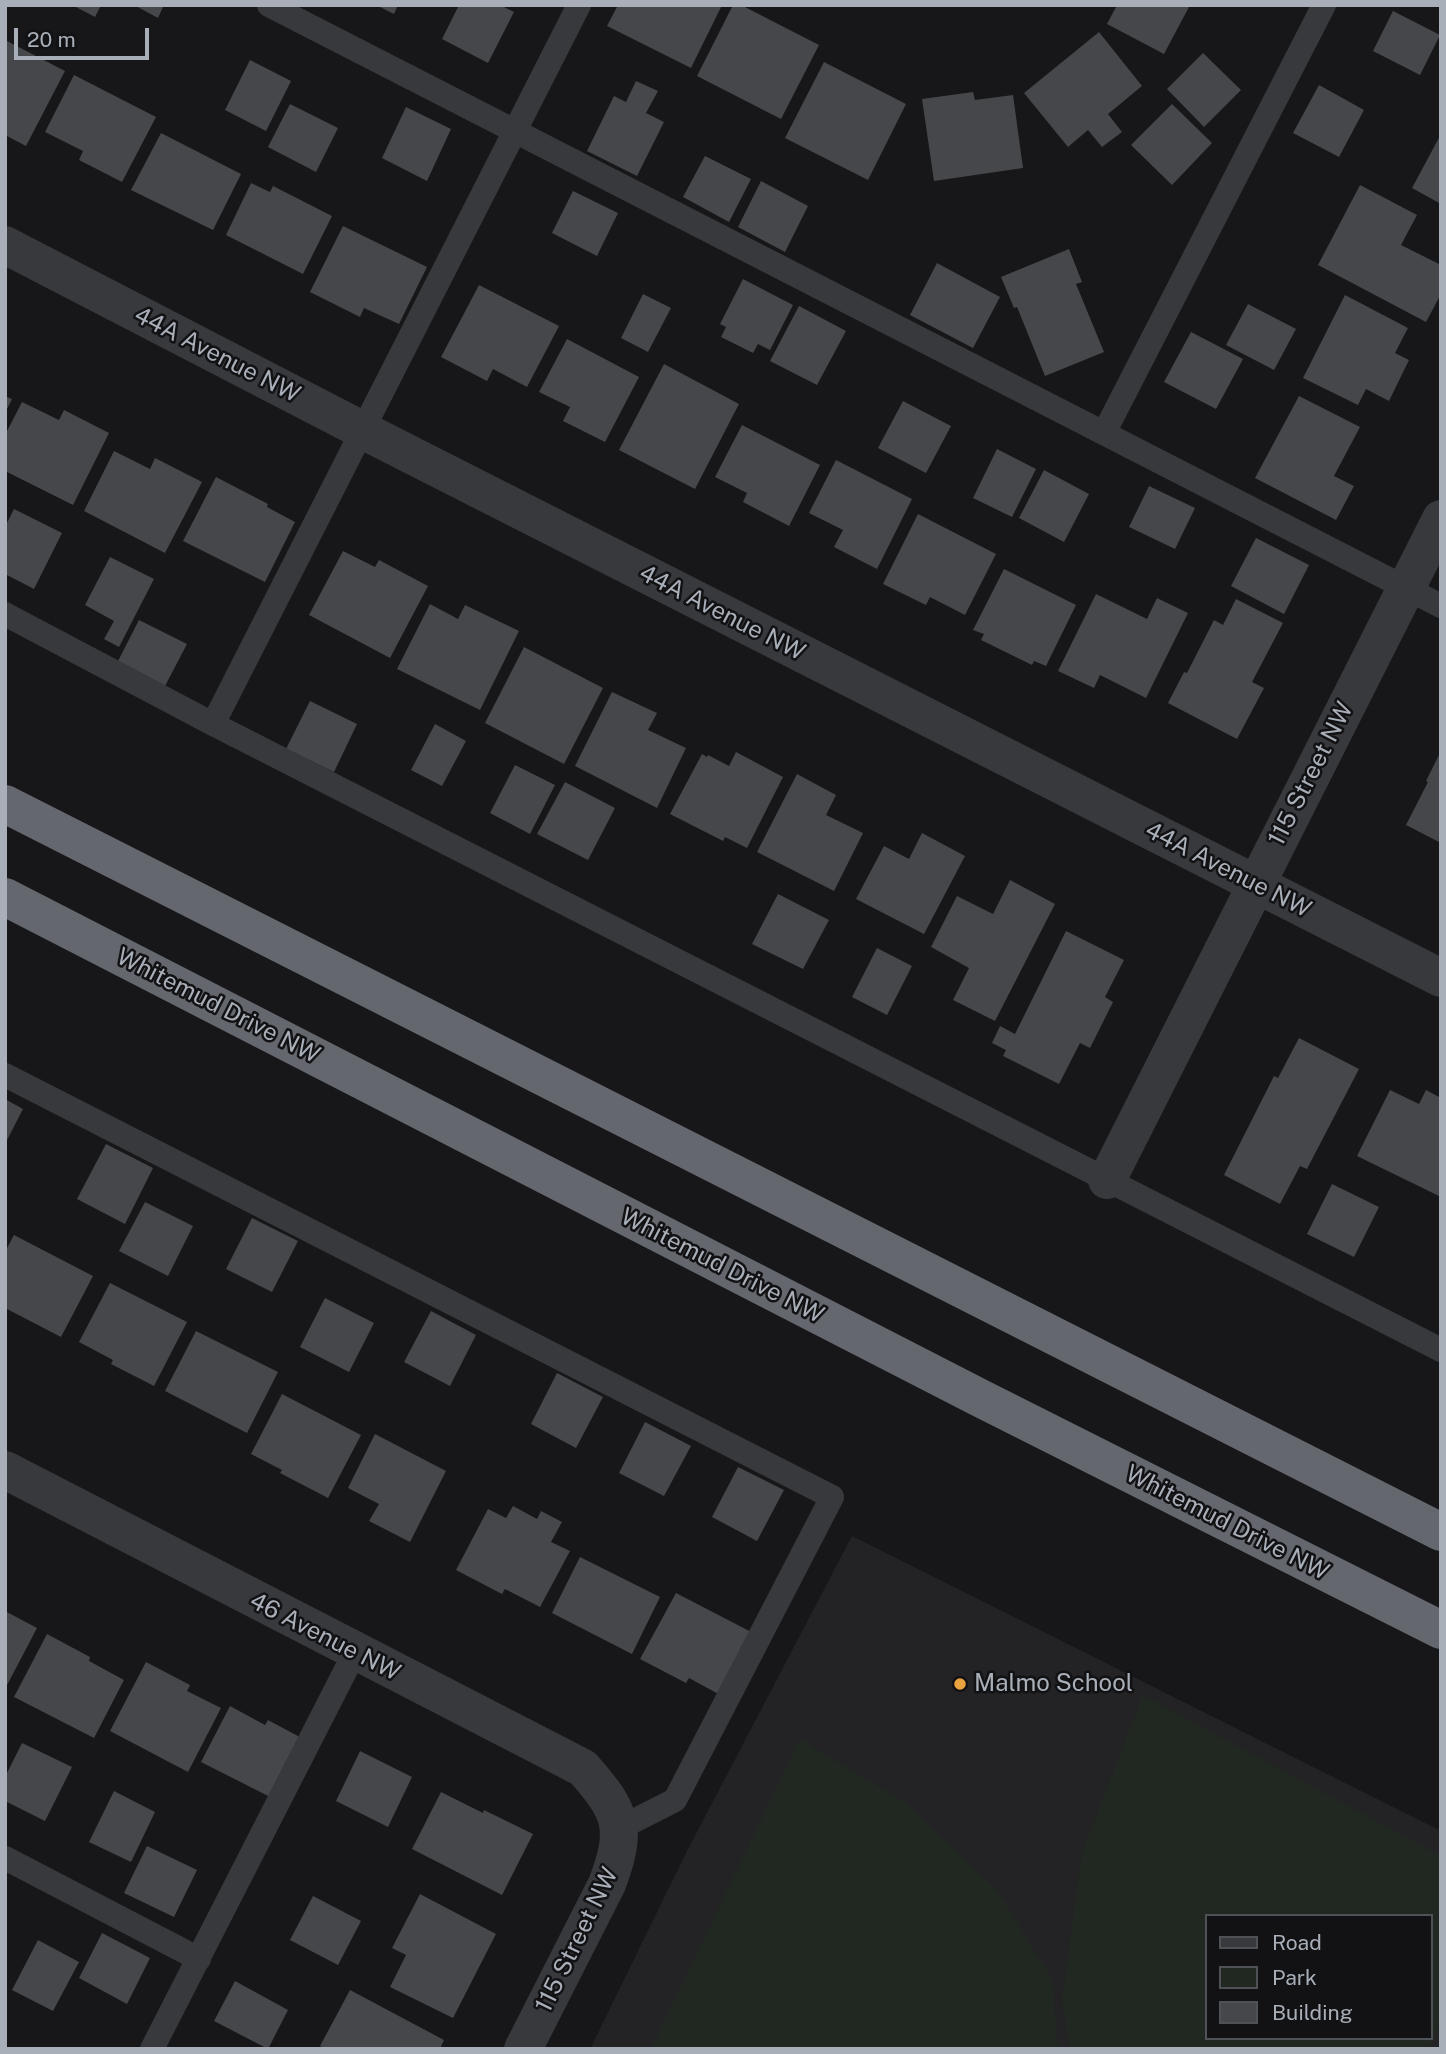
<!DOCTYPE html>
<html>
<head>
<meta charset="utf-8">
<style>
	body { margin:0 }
	#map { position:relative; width:1446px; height:2054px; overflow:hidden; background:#171719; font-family:"Public Sans",sans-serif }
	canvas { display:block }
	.frame { position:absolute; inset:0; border:7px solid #a9afb8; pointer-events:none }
	.legend { position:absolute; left:1205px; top:1914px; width:228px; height:126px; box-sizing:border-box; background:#121214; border:2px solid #4e5156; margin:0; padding:9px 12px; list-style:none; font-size:21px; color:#a9afb8 }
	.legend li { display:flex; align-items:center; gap:14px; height:35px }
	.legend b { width:35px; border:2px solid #4e5156 }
	.scale { position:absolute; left:14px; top:28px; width:135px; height:32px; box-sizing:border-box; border:4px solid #a9afb8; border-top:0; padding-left:9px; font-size:21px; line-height:24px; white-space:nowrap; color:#a9afb8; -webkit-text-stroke:5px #121214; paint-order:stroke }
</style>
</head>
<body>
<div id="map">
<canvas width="1446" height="2054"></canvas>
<div class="frame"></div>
<ul class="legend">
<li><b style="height:9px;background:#38393d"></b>Road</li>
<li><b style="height:19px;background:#212821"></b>Park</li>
<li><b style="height:19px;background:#46474b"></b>Building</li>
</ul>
<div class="scale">20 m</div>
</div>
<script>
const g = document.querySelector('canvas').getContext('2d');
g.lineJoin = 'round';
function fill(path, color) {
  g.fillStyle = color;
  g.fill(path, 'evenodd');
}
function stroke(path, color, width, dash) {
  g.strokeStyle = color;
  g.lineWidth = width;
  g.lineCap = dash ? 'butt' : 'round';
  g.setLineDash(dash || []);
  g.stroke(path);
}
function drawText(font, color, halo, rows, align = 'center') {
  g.font = font + ' "Public Sans",sans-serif';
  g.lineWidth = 5;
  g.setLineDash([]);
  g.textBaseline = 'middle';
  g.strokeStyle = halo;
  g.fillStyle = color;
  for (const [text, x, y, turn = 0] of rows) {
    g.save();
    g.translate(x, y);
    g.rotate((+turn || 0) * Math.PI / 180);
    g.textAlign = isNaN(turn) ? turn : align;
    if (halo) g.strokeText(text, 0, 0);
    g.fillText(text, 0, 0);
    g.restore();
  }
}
fill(new Path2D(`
	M 852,1536 L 1441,1831 L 1441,2049 L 590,2049 L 687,1851 ZM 1206,1916 L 1430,1916 L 1430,2038 L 1206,2038 Z`), '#232325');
fill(new Path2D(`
	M 1143,1695 L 1441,1856 L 1441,2024 L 1428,2049 L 1070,2049 L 1062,2000 L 1082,1853 ZM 1206,1916 L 1430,1916 L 1430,2038 L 1206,2038 Z
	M 800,1739 L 904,1802 L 996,1889 L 1052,1979 L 1058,2049 L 651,2049 Z`), '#212821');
fill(new Path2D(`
	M 72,5 L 101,5 L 95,17 Z
	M 134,5 L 164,5 L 158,18 Z
	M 376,5 L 398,5 L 394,14 Z
	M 459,5 L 500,5 L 514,12 L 488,63 L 442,39 Z
	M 618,5 L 722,5 L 691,68 L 607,26 Z
	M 733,5 L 741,5 L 819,45 L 781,119 L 697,76 Z
	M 1117,5 L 1190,5 L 1164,54 L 1107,24 Z
	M 1393,11 L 1440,35 L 1420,75 L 1373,51 Z
	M 1099,32 L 1142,86 L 1108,114 L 1122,132 L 1102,147 L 1088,130 L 1068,147 L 1024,93 Z
	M 5,40 L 65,71 L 26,146 L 5,135 Z
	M 1203,53 L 1241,90 L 1204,127 L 1167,89 Z
	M 250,60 L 291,81 L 266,131 L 225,110 Z
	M 824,62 L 906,104 L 868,180 L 785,138 Z
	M 74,75 L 156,117 L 122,182 L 79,160 L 83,151 L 45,132 Z
	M 636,81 L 658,91 L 646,113 L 664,122 L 637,176 L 587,151 L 614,96 L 626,102 Z
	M 1319,85 L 1364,110 L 1339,157 L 1293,133 Z
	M 973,92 L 975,100 L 1013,95 L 1023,168 L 934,181 L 922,99 Z
	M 290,104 L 338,128 L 316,172 L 268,147 Z
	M 1172,104 L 1212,143 L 1172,185 L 1131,145 Z
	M 406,107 L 451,129 L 427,181 L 382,158 Z
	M 161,133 L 241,174 L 213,230 L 131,190 Z
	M 1441,134 L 1441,204 L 1412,188 Z
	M 705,156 L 751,179 L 729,222 L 683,197 Z
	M 761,181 L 808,206 L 785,252 L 738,227 Z
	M 251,183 L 270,192 L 273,186 L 332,216 L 303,274 L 226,235 Z
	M 1360,185 L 1417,215 L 1401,245 L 1441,265 L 1441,294 L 1426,322 L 1318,265 Z
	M 573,191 L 618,213 L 597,256 L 552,233 Z
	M 343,226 L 427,267 L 399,324 L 364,308 L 360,317 L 310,292 Z
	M 1069,249 L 1082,282 L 1076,284 L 1104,352 L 1045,376 L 1017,307 L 1014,308 L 1001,277 Z
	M 937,263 L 1000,297 L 973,348 L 910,315 Z
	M 743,279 L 793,305 L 770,350 L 758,344 L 753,353 L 721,337 L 726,327 L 720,324 Z
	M 479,285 L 559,326 L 527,387 L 493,369 L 487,381 L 441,357 Z
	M 643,294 L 671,308 L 648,352 L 621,338 Z
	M 1345,295 L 1408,328 L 1395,353 L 1409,360 L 1389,401 L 1366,389 L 1358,405 L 1303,378 Z
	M 1248,304 L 1296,329 L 1274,370 L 1226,345 Z
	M 799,306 L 846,331 L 817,385 L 770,361 Z
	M 1191,332 L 1243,359 L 1216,409 L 1164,382 Z
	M 567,339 L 639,377 L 605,442 L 563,421 L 570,407 L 539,392 Z
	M 664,364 L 739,404 L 695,489 L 619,450 Z
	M 5,396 L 12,399 L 5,413 Z
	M 1299,396 L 1360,427 L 1334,476 L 1354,486 L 1336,520 L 1255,478 Z
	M 903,401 L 951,426 L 926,473 L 878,448 Z
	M 22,402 L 59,420 L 64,410 L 109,433 L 73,505 L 5,471 L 5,435 Z
	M 742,425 L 820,465 L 789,526 L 743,502 L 747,493 L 715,477 Z
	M 997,449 L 1036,469 L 1012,517 L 973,498 Z
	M 114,451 L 150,469 L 155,458 L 202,482 L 165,553 L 84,511 Z
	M 836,460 L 912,499 L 877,569 L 834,547 L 843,530 L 809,513 Z
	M 1044,470 L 1089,494 L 1064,542 L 1019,518 Z
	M 216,477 L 268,504 L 267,507 L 295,522 L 265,582 L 183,541 Z
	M 1149,486 L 1195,508 L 1175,549 L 1129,527 Z
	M 14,509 L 62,533 L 34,589 L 5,574 L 5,527 Z
	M 918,514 L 996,554 L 965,615 L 930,597 L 926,605 L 883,584 Z
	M 1256,538 L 1309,565 L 1284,614 L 1231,586 Z
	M 343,551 L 375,567 L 379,560 L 428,586 L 390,658 L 309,615 Z
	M 110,557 L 154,579 L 119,647 L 104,639 L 114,621 L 85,605 Z
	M 1004,569 L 1076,605 L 1046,666 L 1034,661 L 1032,665 L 981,640 L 984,634 L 973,630 Z
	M 1096,594 L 1147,619 L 1157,598 L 1188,613 L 1146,698 L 1100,675 L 1094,688 L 1058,671 Z
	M 1236,599 L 1283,623 L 1252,682 L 1264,688 L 1237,739 L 1168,703 L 1184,672 L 1187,673 L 1214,620 L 1223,625 Z
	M 430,604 L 458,619 L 465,605 L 519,631 L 480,710 L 397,669 Z
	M 139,620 L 187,644 L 165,686 L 118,661 Z
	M 524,647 L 603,688 L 564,764 L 485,723 Z
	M 612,692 L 657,713 L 648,730 L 686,748 L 657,808 L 575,766 Z
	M 310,701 L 357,724 L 334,772 L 286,749 Z
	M 435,724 L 466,741 L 442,786 L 411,770 Z
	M 1441,751 L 1441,843 L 1406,825 L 1428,782 L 1426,781 Z
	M 736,752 L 783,777 L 747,848 L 725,837 L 723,841 L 670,814 L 702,754 L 707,757 L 708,755 L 729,766 Z
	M 515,765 L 555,785 L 530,834 L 490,813 Z
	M 797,774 L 836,795 L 826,815 L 863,833 L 834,891 L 757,852 Z
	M 565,782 L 615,808 L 588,860 L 537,834 Z
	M 922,833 L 965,856 L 924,934 L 856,899 L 884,846 L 909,859 Z
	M 1010,880 L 1055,904 L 995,1021 L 953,1000 L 969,968 L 931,947 L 957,896 L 993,914 Z
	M 778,894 L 829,920 L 803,969 L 752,944 Z
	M 1066,931 L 1124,960 L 1105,997 L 1113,1002 L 1090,1048 L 1080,1043 L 1059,1084 L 1003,1056 L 1006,1050 L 992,1043 L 1000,1026 L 1015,1034 Z
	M 877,948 L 912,966 L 887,1015 L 852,997 Z
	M 1299,1038 L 1359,1069 L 1307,1169 L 1300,1166 L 1280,1204 L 1224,1175 L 1274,1076 L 1278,1078 Z
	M 1390,1090 L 1419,1104 L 1426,1090 L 1441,1098 L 1441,1197 L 1357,1156 Z
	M 5,1099 L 23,1109 L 5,1144 Z
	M 106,1144 L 153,1168 L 125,1224 L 77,1199 Z
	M 1332,1184 L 1379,1207 L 1354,1257 L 1307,1234 Z
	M 145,1202 L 193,1226 L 168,1276 L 119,1251 Z
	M 252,1218 L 298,1241 L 272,1292 L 226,1269 Z
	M 14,1235 L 93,1276 L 61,1337 L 5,1308 L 5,1252 Z
	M 110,1283 L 187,1322 L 154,1386 L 111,1364 L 113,1360 L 79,1342 Z
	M 325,1298 L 374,1323 L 349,1372 L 300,1347 Z
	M 431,1311 L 476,1335 L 450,1386 L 404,1362 Z
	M 196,1331 L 278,1372 L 247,1433 L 165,1391 Z
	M 557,1373 L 603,1397 L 576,1448 L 531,1424 Z
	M 282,1394 L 361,1435 L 328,1498 L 280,1473 L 282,1470 L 251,1454 Z
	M 645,1422 L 691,1446 L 664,1496 L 619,1473 Z
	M 375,1434 L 446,1471 L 410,1542 L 369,1521 L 379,1504 L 348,1488 Z
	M 738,1467 L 784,1490 L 757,1541 L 712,1517 Z
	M 513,1506 L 537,1519 L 541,1511 L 562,1522 L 551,1542 L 570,1551 L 540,1607 L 505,1589 L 502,1594 L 456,1570 L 488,1509 L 506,1518 Z
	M 580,1557 L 660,1597 L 632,1654 L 552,1613 Z
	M 676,1593 L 757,1635 L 724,1697 L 689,1678 L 686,1683 L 640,1659 Z
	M 5,1611 L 37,1628 L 5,1689 Z
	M 47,1634 L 90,1657 L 89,1661 L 124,1680 L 94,1738 L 14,1697 Z
	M 146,1662 L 190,1685 L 187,1691 L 221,1708 L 188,1772 L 110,1731 Z
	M 230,1706 L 265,1725 L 268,1720 L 309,1742 L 278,1801 L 201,1762 Z
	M 22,1743 L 72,1767 L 45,1821 L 5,1801 L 5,1777 Z
	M 360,1751 L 412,1777 L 388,1827 L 336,1801 Z
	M 114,1791 L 155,1812 L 131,1862 L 89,1842 Z
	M 441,1792 L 483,1813 L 484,1810 L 533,1834 L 502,1895 L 412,1849 Z
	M 147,1846 L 197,1870 L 174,1917 L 124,1893 Z
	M 420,1894 L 496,1934 L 453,2018 L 390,1987 L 406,1955 L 392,1948 Z
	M 313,1896 L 361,1921 L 338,1965 L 290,1940 Z
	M 102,1933 L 150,1958 L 127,2004 L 79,1978 Z
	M 38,1940 L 79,1962 L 53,2011 L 12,1990 Z
	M 235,1981 L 288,2010 L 268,2049 L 214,2021 Z
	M 350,1990 L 444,2040 L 440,2049 L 325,2049 L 320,2046 Z`), '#46474b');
stroke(new Path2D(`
	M 269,5 L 1441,606
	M 1104,433 L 1324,5
	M 5,614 L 213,724 L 1441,1350
	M 213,724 L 579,5
	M 5,1075 L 832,1497 L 675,1800 L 620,1828
	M 5,1858 L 199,1959
	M 152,2049 L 355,1652`), '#38393d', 24);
stroke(new Path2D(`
	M 5,245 L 364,431 L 1441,978
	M 1107,1180 L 1441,519
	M 5,1470 L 583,1768 C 622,1812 628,1828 607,1884 L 523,2049`), '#38393d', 38);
stroke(new Path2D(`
	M 5,804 L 1441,1532
	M 5,897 L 980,1398 L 1441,1630`), '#64686e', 38);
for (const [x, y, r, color] of [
	[960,1684,7,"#e9a23e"]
]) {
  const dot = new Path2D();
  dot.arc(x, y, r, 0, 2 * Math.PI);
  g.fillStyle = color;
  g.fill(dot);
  stroke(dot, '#121214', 2.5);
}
drawText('24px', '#a9afb8', '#121214', [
	["44A Avenue NW",217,355,27],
	["44A Avenue NW",722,613,27],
	["115 Street NW",1311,774,-63],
	["44A Avenue NW",1228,870,27],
	["Whitemud Drive NW",218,1006,27],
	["Whitemud Drive NW",722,1266,27],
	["Whitemud Drive NW",1227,1523,27],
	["46 Avenue NW",325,1637,27],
	["115 Street NW",577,1940,-64]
]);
drawText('24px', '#a9afb8', '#121214', [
	["Malmo School",974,1684]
], 'left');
</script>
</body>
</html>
